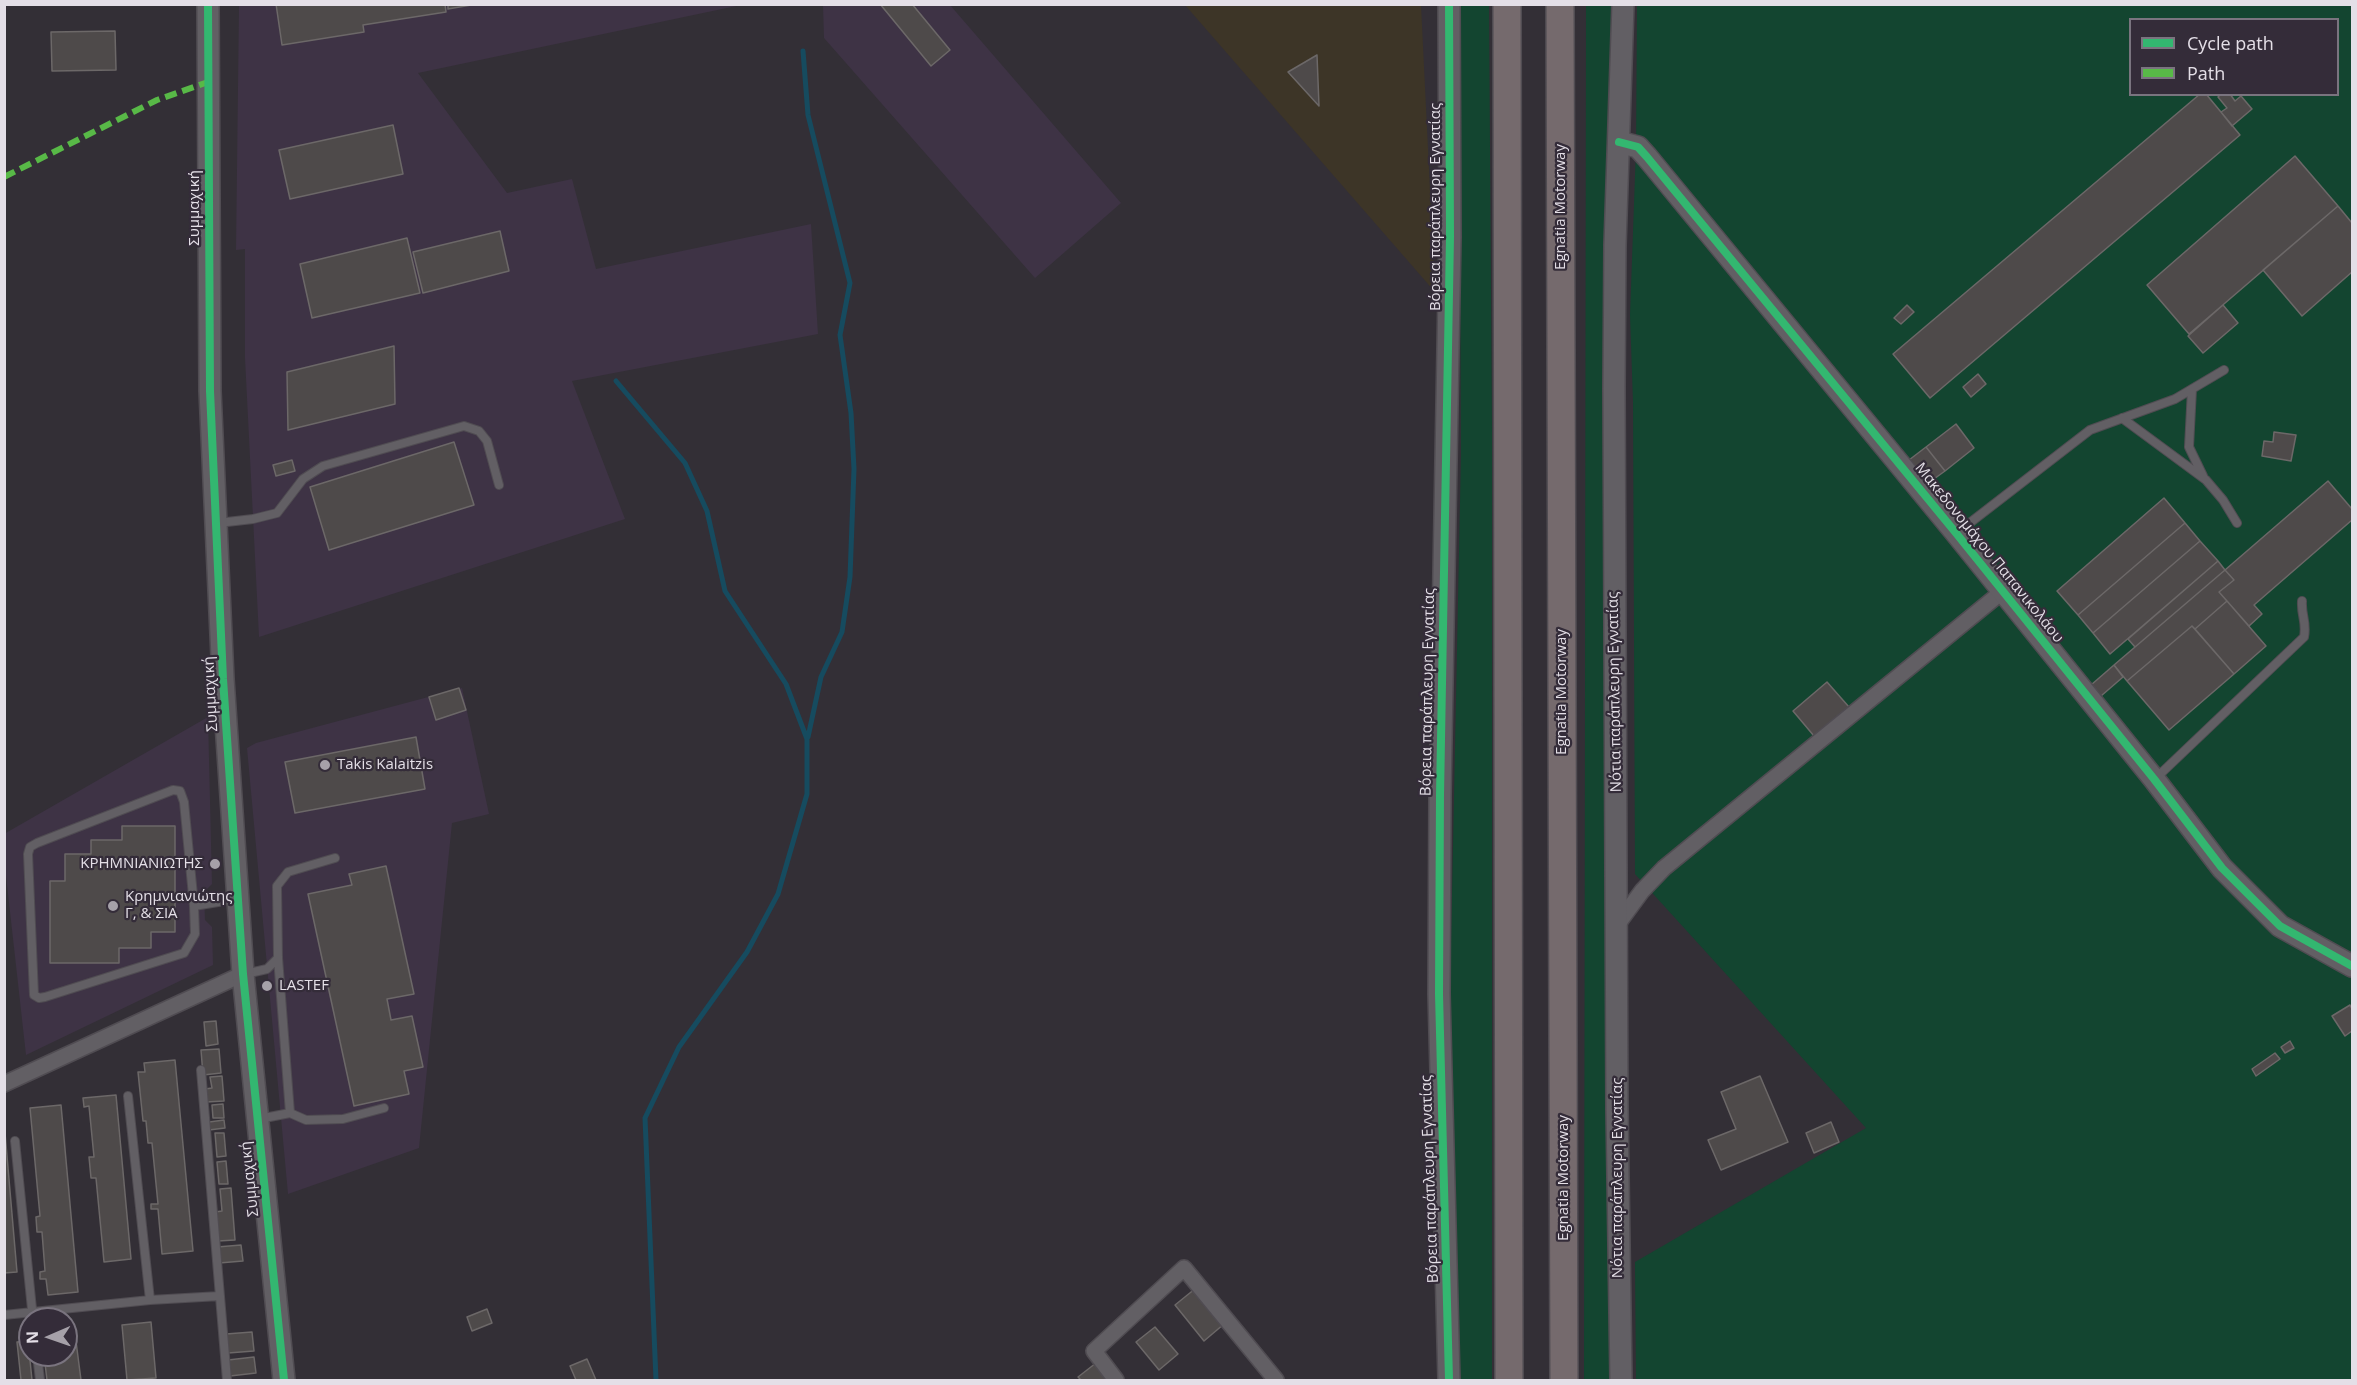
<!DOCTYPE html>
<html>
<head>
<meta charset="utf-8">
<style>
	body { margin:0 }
	#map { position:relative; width:2357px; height:1385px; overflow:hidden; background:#332f36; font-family:"Open Sans",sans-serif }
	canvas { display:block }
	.frame { position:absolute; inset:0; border:6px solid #e4dfe7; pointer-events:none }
	.legend { position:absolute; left:2129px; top:18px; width:210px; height:78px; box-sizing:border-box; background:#342c39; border:2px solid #7a747f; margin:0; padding:8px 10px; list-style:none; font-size:18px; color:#e4dfe7 }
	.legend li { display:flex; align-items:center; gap:12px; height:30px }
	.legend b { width:30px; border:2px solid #7a747f }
	.north { position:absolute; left:18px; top:1307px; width:60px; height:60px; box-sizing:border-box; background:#342c39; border:2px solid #7a747f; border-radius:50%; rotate:268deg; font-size:16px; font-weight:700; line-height:24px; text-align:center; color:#e4dfe7 }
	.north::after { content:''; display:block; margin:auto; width:21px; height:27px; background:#a6a1a9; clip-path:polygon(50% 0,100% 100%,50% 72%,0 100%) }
</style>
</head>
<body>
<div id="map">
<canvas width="2357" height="1385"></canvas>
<div class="frame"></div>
<ul class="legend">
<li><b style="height:8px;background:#33b770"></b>Cycle path</li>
<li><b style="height:8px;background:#58b947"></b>Path</li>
</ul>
<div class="north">N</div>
</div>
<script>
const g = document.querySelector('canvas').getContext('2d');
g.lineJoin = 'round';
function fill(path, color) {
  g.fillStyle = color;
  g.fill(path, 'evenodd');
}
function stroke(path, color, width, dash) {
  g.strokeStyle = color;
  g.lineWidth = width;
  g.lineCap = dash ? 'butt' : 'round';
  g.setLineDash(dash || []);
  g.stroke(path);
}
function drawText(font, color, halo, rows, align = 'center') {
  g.font = font + ' "Open Sans",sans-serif';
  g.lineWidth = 4.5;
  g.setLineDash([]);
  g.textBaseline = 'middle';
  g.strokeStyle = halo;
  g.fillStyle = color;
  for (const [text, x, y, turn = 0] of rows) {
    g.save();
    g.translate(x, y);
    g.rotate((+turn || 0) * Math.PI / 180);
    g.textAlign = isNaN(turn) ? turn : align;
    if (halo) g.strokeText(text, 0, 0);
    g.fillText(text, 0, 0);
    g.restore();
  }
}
fill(new Path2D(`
	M 1185,5 L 1421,5 L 1435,292 Z`), '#3d3527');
fill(new Path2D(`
	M 239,5 L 741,5 L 418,73 L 507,193 L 572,179 L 596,269 L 811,224 L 818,334 L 572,381 L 625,519 L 259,637 L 245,358 L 245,249 L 236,250 Z
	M 823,5 L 950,5 L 1121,203 L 1035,278 L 824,38 Z
	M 462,688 L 489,814 L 452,823 L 419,1148 L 288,1194 L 247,748 L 256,743 Z
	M 208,717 L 212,884 L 204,892 L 205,920 L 212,927 L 213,965 L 26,1055 L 5,867 L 4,834 Z`), '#3e3345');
fill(new Path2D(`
	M 1612,4 L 1608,170 L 1611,1380 L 1584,1380 L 1586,5 Z
	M 1459,5 L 1489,5 L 1492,432 L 1492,1380 L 1459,1380 L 1449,1043 L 1461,454 Z
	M 1637,5 L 2352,5 L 2352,1380 L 1636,1380 L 1635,1262 L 1866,1128 L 1635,874 L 1633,402 L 1630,315 L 1636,148 ZM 2130,20 L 2338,20 L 2338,94 L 2130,94 Z`), '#134530');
stroke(new Path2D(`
	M 803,51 L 808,115 L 850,283 L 840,335 L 851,413 L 854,469 L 850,577 L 842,632 L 821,677 L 808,737
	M 616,381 L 685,463 L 707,511 L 725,591 L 786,684 L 807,739 L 807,794 L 778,894 L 747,952 L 679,1047 L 645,1118 L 656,1380`), '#164b5f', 5);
const building = new Path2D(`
	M 276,4 L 445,4 L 446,12 L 363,25 L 364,32 L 282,45 Z
	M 448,4 L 477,4 L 448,9 Z
	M 880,4 L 912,4 L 950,50 L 931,66 Z
	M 115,31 L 116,70 L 52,71 L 51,32 Z
	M 1317,55 L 1319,106 L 1288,72 Z
	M 2200,94 L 2206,94 L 2240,135 L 1930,398 L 1893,354 Z
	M 2221,94 L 2230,94 L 2235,101 L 2241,96 L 2252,109 L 2232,126 L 2221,112 L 2227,108 L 2218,97 Z
	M 393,125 L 403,174 L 290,199 L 279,150 Z
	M 2295,156 L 2338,206 L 2189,334 L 2147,285 Z
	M 2338,206 L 2352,223 L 2352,272 L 2302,316 L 2263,270 Z
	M 500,231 L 509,271 L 423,293 L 413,252 Z
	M 407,238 L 420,293 L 312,318 L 300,264 Z
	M 1907,305 L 1914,312 L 1901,324 L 1894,318 Z
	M 2223,305 L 2238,323 L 2203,353 L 2188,336 Z
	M 394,346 L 395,404 L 288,430 L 287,372 Z
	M 1978,374 L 1986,384 L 1971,397 L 1963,387 Z
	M 1956,424 L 1974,448 L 1945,471 L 1926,447 Z
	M 2274,432 L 2296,435 L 2291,461 L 2262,456 L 2264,441 L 2273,442 Z
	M 454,442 L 474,505 L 329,550 L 310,487 Z
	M 1926,447 L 1945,471 L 1927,484 L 1909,460 Z
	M 292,460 L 295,471 L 276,476 L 273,465 Z
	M 2328,481 L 2352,509 L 2352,520 L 2254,605 L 2262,614 L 2249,626 L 2219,592 L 2234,580 L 2225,570 Z
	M 2164,498 L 2185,523 L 2078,615 L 2057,591 Z
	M 2185,523 L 2200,541 L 2093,633 L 2078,615 Z
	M 2200,541 L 2218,561 L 2110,654 L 2093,633 Z
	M 2218,561 L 2225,570 L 2135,647 L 2128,639 Z
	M 2225,570 L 2234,580 L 2219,592 L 2227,601 L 2195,629 L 2192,626 L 2127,681 L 2114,665 Z
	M 2227,601 L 2266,646 L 2234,674 L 2195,629 Z
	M 2192,626 L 2234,674 L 2169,730 L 2127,681 Z
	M 2114,665 L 2123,677 L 2101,696 L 2091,685 Z
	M 1827,682 L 1849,707 L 1814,736 L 1793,711 Z
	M 459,688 L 466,710 L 436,720 L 429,697 Z
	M 416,737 L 425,789 L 295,813 L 285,762 Z
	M 122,826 L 175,826 L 175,932 L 151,932 L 151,948 L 119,948 L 119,963 L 50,963 L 50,881 L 65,881 L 65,854 L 91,854 L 91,840 L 122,840 Z
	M 386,866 L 414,994 L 387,999 L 391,1020 L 412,1016 L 423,1067 L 404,1071 L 409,1094 L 354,1106 L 308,894 L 352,885 L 349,874 Z
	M 2350,1005 L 2352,1009 L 2352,1031 L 2345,1036 L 2332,1016 Z
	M 216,1021 L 218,1044 L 206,1046 L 204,1022 Z
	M 2290,1041 L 2294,1048 L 2285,1053 L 2281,1047 Z
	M 219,1049 L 221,1073 L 203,1075 L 201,1050 Z
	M 2275,1053 L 2280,1059 L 2256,1076 L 2252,1069 Z
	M 175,1060 L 193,1251 L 162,1254 L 158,1209 L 151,1209 L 151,1204 L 158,1204 L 152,1143 L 148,1143 L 146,1121 L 143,1121 L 138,1072 L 145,1072 L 144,1063 Z
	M 222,1076 L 224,1101 L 206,1102 L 205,1089 L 212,1088 L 210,1077 Z
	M 1760,1076 L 1788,1142 L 1721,1170 L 1708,1140 L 1736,1129 L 1721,1092 Z
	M 116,1095 L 131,1259 L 104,1262 L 96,1178 L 91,1178 L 89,1157 L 94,1157 L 89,1106 L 84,1107 L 83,1098 Z
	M 223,1104 L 224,1118 L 213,1118 L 212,1105 Z
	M 61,1105 L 78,1292 L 48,1295 L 46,1279 L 40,1279 L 40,1272 L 45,1271 L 42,1232 L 37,1232 L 36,1217 L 40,1216 L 30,1108 Z
	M 224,1120 L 225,1128 L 209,1130 L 209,1122 Z
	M 1831,1122 L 1839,1142 L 1814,1153 L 1806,1133 Z
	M 5,1133 L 17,1272 L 4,1273 L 4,1133 Z
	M 215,1133 L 224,1133 L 226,1156 L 217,1157 Z
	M 226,1161 L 228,1184 L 219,1184 L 217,1162 Z
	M 231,1188 L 235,1240 L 218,1241 L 215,1212 L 222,1211 L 220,1189 Z
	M 241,1245 L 243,1261 L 219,1263 L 217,1247 Z
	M 1196,1288 L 1224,1324 L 1204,1341 L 1175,1305 Z
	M 487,1309 L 492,1323 L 472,1331 L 467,1317 Z
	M 151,1322 L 156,1378 L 127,1380 L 122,1325 Z
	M 74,1326 L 81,1380 L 47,1380 L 44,1355 L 66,1355 L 66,1327 Z
	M 1155,1327 L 1178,1354 L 1159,1370 L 1136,1342 Z
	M 252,1332 L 254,1351 L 228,1353 L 226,1334 Z
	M 28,1341 L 32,1380 L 21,1380 L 17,1342 Z
	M 254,1357 L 256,1373 L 230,1376 L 228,1360 Z
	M 587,1359 L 596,1380 L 576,1380 L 570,1366 Z
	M 1096,1363 L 1109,1380 L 1081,1380 L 1078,1377 Z`);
fill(building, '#4e4a4a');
stroke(building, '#6c6868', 1.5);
const lane = new Path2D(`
	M 2192,389 L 2189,447 L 2203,476
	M 2122,418 L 2206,480 L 2223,500 L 2237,523
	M 218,523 L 253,519 L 277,513 L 303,479 L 323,466 L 464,426 L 479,431 L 487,441 L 499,485
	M 1958,532 L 2090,430 L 2175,399 L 2224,370
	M 2156,778 L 2304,637 C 2307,622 2301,616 2302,601
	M 194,906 L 184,802 L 180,791 L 173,790 L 37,843 L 30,847 L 28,854 L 34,995 L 39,998 L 45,997 L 184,953 L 195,934 L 194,906 L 236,899
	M 278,958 L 290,1113
	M 245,974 L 267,969 L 278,958 L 277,886 L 288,872 L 335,858
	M 201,1070 L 227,1380
	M 128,1096 L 150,1300
	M 259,1119 L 290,1113 L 306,1120 L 343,1119 L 384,1108
	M 15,1141 L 33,1319
	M 4,1315 L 150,1300 L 220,1296
	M 37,1355 L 40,1380`);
const street = new Path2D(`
	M 1617,925 L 1642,891 L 1664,868 L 2003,591
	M 4,1084 L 243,974
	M 1116,1380 L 1094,1351 L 1184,1268 L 1276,1380`);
const secondary = new Path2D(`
	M 208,4 L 210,391 L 223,679 L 243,974 L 284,1380
	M 1619,142 L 1638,147 L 1647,157 L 1956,533 L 2154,779 L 2222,868 L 2280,926 L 2352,966
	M 1449,1380 L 1439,994 L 1440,795 L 1450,237 L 1449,4
	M 1621,1380 L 1617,1109 L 1614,388 L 1615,245 L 1623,4`);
const highway = new Path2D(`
	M 1507,4 L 1509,1380
	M 1560,4 L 1564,1380`);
stroke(lane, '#504c52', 10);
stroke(street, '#504c52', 18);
stroke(secondary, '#504c52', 24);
stroke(highway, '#504c52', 30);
stroke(lane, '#625f64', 8);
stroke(street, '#625f64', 15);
stroke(secondary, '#625f64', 21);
stroke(highway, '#756a6d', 27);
stroke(new Path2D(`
	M 4,177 L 157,100 L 208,82`), '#58b947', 6, [12, 6]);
stroke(new Path2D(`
	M 208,4 L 210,391 L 223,679 L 243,974 L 284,1380
	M 1619,142 L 1638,147 L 1647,157 L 1956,533 L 2154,779 L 2222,868 L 2280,926 L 2352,966
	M 1449,1380 L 1439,994 L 1440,795 L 1450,237 L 1449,4`), '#33b770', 8);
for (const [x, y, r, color] of [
	[325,765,6,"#a6a1a9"],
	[215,864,6,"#a6a1a9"],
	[113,906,6,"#a6a1a9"],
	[267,986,6,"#a6a1a9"]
]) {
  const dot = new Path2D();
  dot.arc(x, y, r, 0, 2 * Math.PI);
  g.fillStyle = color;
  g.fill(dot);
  stroke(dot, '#342c39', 2);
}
drawText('15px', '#e4dfe7', '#342c39', [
	["Βόρεια παράπλευρη Εγνατίας",1436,207,-90],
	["Egnatia Motorway",1561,207,-90],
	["Συμμαχική",195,208,-90],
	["Μακεδονομάχου Παπανικολάου",1989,553,51],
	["Βόρεια παράπλευρη Εγνατίας",1428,692,-89],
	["Egnatia Motorway",1562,692,-90],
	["Νότια παράπλευρη Εγνατίας",1615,692,-91],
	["Συμμαχική",211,694,-93],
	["Egnatia Motorway",1564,1178,-90],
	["Νότια παράπλευρη Εγνατίας",1618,1178,-90],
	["Συμμαχική",250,1179,-96],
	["Βόρεια παράπλευρη Εγνατίας",1430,1179,-92]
]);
drawText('15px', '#e4dfe7', '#342c39', [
	["Takis Kalaitzis",337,765],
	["ΚΡΗΜΝΙΑΝΙΩΤΗΣ",203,864,"right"],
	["Κρημνιανιώτης",125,897],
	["Γ, & ΣΙΑ",125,914],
	["LASTEF",279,986]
], 'left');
</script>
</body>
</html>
